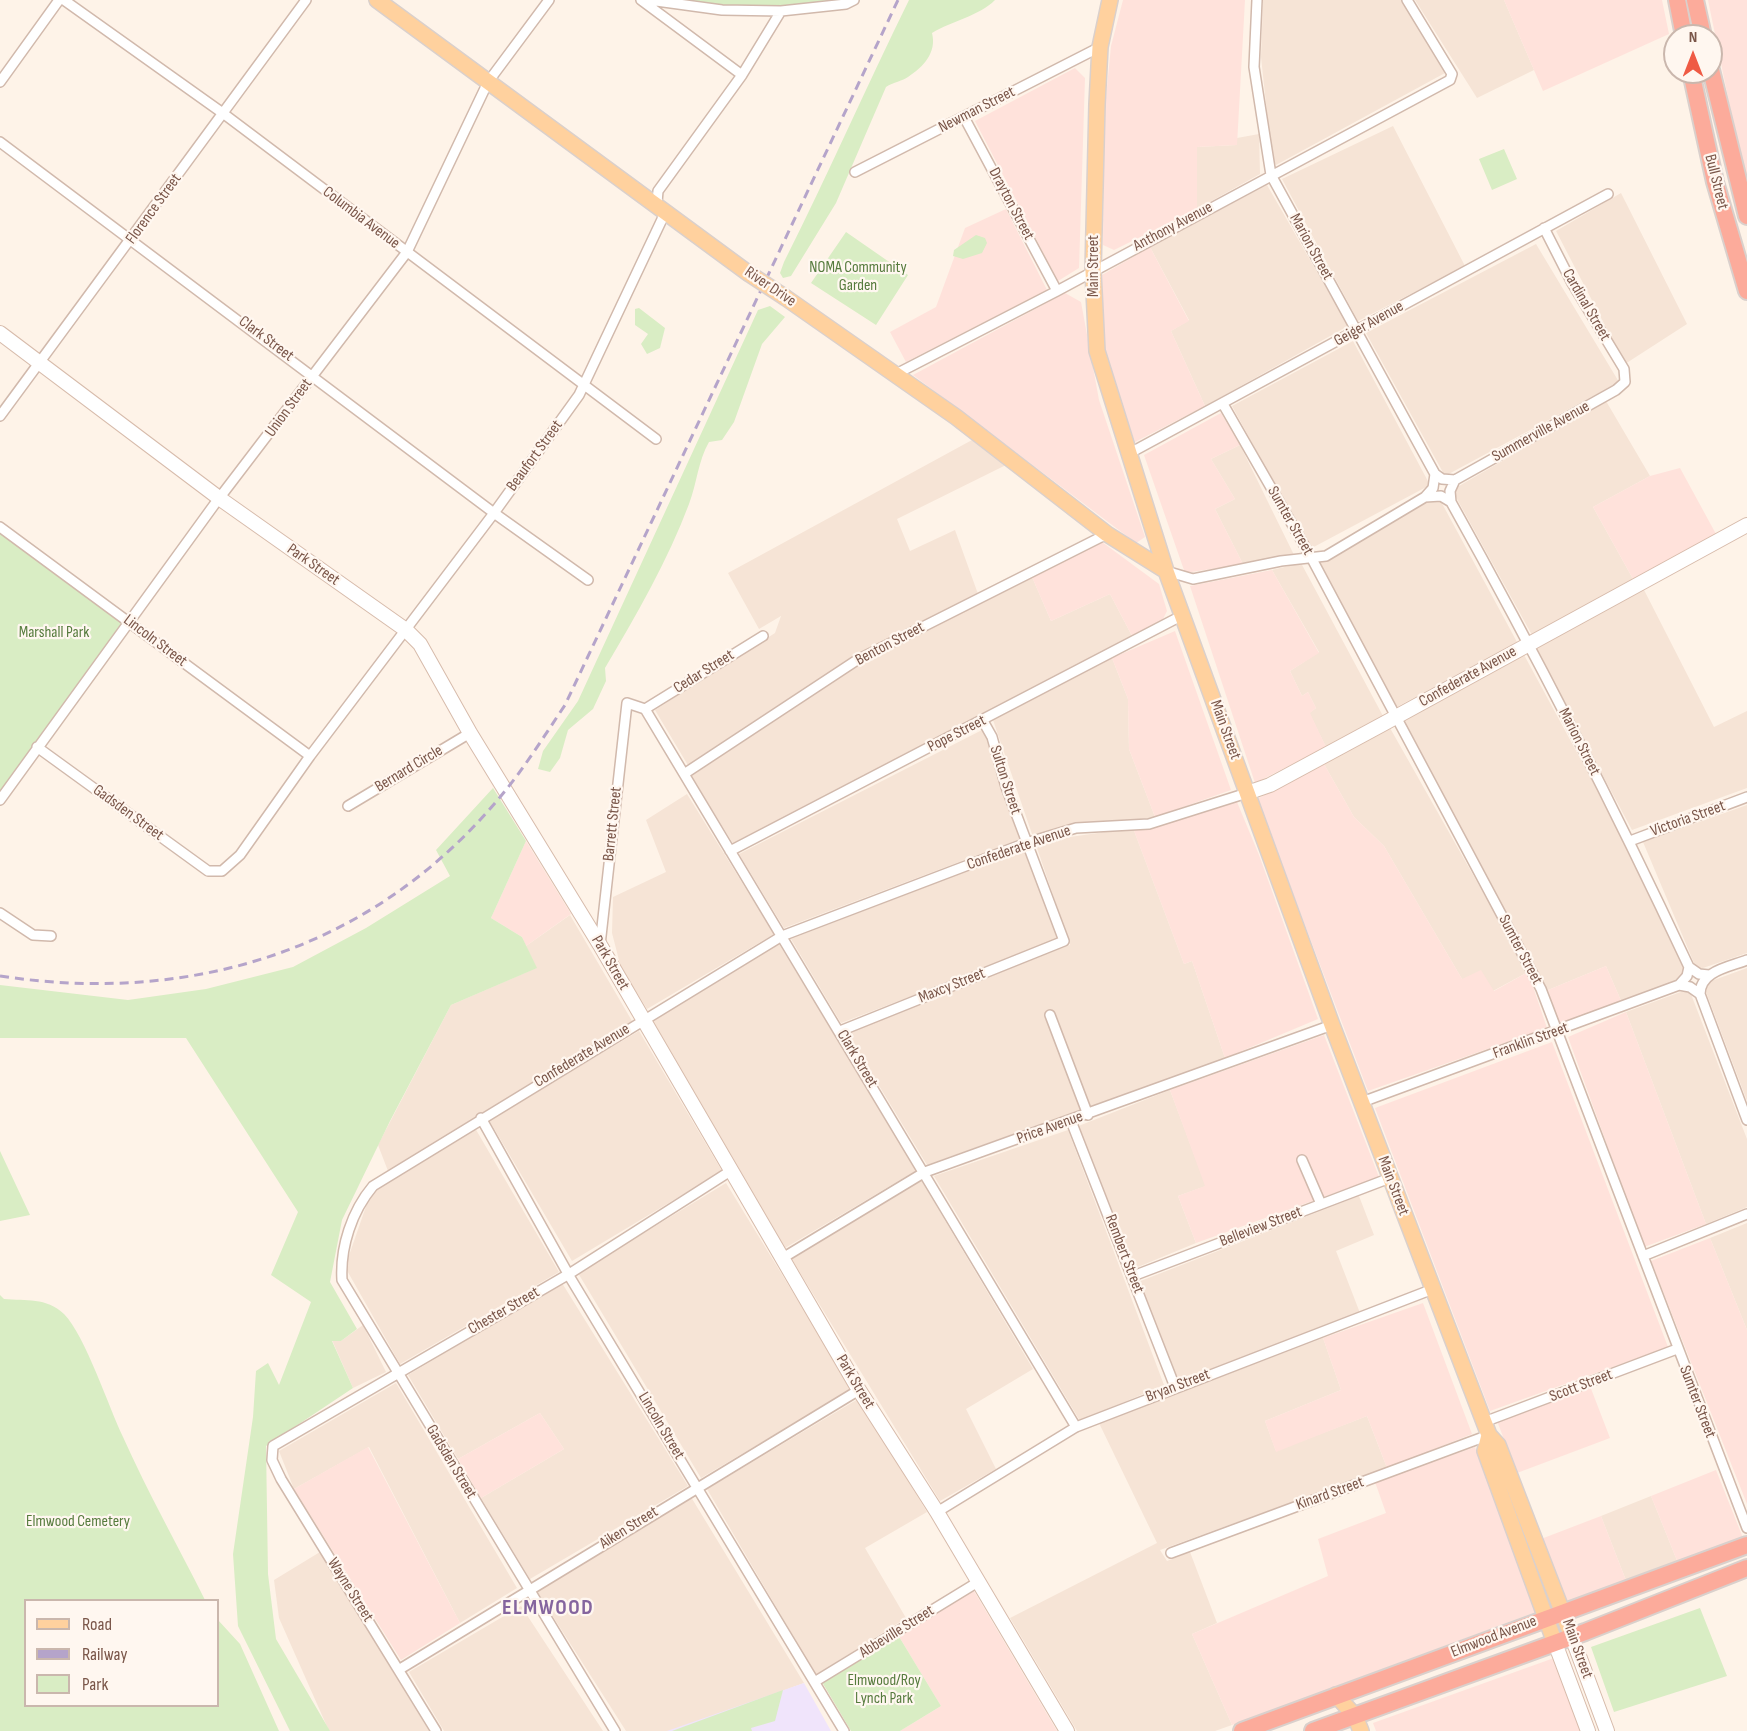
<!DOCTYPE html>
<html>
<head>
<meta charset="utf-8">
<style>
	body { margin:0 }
	#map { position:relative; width:1747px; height:1731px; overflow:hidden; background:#fef3e8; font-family:"Sofia Sans Condensed",sans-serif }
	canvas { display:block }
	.legend { position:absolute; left:24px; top:1599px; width:195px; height:108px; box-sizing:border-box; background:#fff7f0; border:2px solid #cab7ad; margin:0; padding:8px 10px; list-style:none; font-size:18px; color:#7a5649 }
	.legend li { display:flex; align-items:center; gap:12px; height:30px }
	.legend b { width:30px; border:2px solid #cab7ad }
	.north { position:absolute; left:1663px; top:24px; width:60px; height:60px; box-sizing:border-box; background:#fff7f0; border:2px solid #cab7ad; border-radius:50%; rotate:0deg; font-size:16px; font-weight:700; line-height:24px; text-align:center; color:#7a5649 }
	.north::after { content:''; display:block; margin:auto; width:21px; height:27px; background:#ef5b45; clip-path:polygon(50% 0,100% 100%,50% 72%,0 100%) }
</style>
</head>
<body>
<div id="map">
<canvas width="1747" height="1731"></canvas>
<ul class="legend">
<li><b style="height:8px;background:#ffd19e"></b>Road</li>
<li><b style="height:8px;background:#b5a4ca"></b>Railway</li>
<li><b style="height:16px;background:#d9edc4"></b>Park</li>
</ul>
<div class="north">N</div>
</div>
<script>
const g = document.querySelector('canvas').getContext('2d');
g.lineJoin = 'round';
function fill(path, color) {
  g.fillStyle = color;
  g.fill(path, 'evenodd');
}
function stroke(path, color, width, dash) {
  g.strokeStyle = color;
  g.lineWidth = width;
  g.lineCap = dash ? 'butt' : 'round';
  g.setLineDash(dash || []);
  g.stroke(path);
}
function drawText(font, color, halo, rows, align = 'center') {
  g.font = font + ' "Sofia Sans Condensed",sans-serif';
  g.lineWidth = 4.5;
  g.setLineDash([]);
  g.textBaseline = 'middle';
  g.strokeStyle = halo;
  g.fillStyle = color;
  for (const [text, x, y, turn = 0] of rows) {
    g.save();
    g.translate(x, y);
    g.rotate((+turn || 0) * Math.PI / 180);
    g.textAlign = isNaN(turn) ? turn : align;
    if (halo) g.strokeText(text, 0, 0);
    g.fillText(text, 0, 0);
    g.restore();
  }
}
fill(new Path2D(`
	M 1263,0 L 1401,0 L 1445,73 L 1276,165 L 1272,159 L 1261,57 Z
	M 1415,0 L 1504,0 L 1534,70 L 1477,98 Z
	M 1393,126 L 1465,266 L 1358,321 L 1282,179 Z
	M 1259,134 L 1260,174 L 1197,209 L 1197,147 L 1236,145 L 1237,138 Z
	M 1267,185 L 1348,326 L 1205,406 L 1171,331 L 1189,320 L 1150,247 Z
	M 1621,193 L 1687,324 L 1625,364 L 1556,231 Z
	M 1536,244 L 1619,382 L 1445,476 L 1366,333 Z
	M 1353,341 L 1430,485 L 1310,549 L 1232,406 Z
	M 1606,401 L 1650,476 L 1593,507 L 1633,579 L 1532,635 L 1452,490 Z
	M 972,440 L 1006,465 L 897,519 L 910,551 L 955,530 L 978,594 L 899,643 L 1032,577 L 1051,621 L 1110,594 L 1132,636 L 734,845 L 691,776 L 806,698 L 689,767 L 655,710 L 775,633 L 781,616 L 759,629 L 728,573 Z
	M 1240,445 L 1295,557 L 1243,564 L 1215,509 L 1235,499 L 1211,459 Z
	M 1438,496 L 1517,642 L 1395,708 L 1318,562 Z
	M 1301,563 L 1383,716 L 1326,747 L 1309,713 L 1316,708 L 1308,692 L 1302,696 L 1290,671 L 1319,652 L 1272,570 Z
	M 1643,588 L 1714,727 L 1747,711 L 1747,788 L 1632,830 L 1533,645 Z
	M 1523,653 L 1625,841 L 1687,975 L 1622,1003 L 1606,966 L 1548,990 L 1402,721 Z
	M 1112,658 L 1128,699 L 1129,749 L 1155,817 L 1032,834 L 993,720 Z
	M 1390,728 L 1528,972 L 1493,991 L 1462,979 L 1384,846 L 1354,817 L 1324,764 Z
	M 984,729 L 1020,839 L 784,928 L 739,854 Z
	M 687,794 L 774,934 L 647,1009 L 621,968 L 612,933 L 613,897 L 666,872 L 646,820 Z
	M 1747,805 L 1747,953 L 1697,970 L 1643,842 Z
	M 1133,828 L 1184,964 L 1192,961 L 1225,1058 L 927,1165 L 846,1031 L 1070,945 L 1035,842 Z
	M 1024,849 L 1058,940 L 841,1023 L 791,939 Z
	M 570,915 L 632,1021 L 388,1171 L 378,1145 L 451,1005 L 536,968 L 526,946 Z
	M 779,944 L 917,1170 L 785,1248 L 653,1021 Z
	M 1747,968 L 1747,1101 L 1703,984 Z
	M 1689,989 L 1747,1139 L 1747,1207 L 1706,1224 L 1626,1012 Z
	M 639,1031 L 722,1171 L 572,1261 L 489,1120 Z
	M 1170,1090 L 1206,1186 L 1178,1196 L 1196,1243 L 1133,1269 L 1076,1127 Z
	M 475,1128 L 559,1272 L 400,1364 L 345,1267 L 371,1192 Z
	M 1068,1130 L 1164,1385 L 1080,1421 L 934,1176 Z
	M 921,1180 L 1033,1369 L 966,1409 L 996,1469 L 940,1501 L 791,1258 Z
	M 726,1183 L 852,1389 L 701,1478 L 578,1273 Z
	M 1359,1196 L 1374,1235 L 1336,1251 L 1360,1313 L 1179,1382 L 1138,1282 Z
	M 1747,1223 L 1747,1330 L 1710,1238 Z
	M 562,1283 L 688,1486 L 530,1579 L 481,1498 L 564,1449 L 540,1413 L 458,1459 L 408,1375 Z
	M 363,1325 L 386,1372 L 353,1388 L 332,1340 L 341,1341 Z
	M 1323,1338 L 1341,1390 L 1265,1421 L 1276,1451 L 1367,1416 L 1387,1468 L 1160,1550 L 1167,1561 L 1190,1552 L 1217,1623 L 1192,1634 L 1232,1725 L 1215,1731 L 1077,1731 L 1010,1618 L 1157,1543 L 1099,1423 Z
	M 396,1383 L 517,1588 L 460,1623 L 369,1447 L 294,1489 L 279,1451 Z
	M 858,1399 L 927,1512 L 865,1548 L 906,1618 L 816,1675 L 707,1489 Z
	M 1651,1496 L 1678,1563 L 1627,1583 L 1601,1516 Z
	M 691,1497 L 804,1683 L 673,1731 L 626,1731 L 536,1590 Z
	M 320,1552 L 429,1731 L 329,1731 L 279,1618 L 274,1580 Z
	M 521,1606 L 603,1731 L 444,1731 L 409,1672 Z`), '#f6e4d6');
fill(new Path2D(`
	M 1123,0 L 1245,0 L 1237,145 L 1197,147 L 1197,209 L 1114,250 L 1103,245 L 1104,118 L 1111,46 Z
	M 1504,0 L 1662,0 L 1669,34 L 1543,91 Z
	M 1708,0 L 1747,0 L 1747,187 L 1745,180 Z
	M 1075,68 L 1085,78 L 1079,268 L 1058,281 L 975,121 Z
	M 1006,209 L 1047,290 L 906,362 L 890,332 L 936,307 L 965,228 Z
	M 1150,247 L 1189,321 L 1171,331 L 1205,406 L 1135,442 L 1105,358 L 1102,275 Z
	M 1065,293 L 1081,302 L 1099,400 L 1145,537 L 1136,543 L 913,375 Z
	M 1221,413 L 1240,445 L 1211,459 L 1235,499 L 1215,509 L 1243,564 L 1185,573 L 1144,455 Z
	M 1680,468 L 1716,534 L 1633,579 L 1593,507 L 1650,476 Z
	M 1102,542 L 1159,584 L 1167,611 L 1163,619 L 1132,636 L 1110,594 L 1051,621 L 1032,577 Z
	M 1272,570 L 1319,653 L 1290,671 L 1302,696 L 1308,692 L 1316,708 L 1310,713 L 1326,747 L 1255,783 L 1190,586 Z
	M 1175,631 L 1231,790 L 1155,817 L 1129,749 L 1128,699 L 1112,658 Z
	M 1324,764 L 1354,817 L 1384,846 L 1462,979 L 1481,970 L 1494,991 L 1528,972 L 1547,1028 L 1368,1091 L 1257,799 Z
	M 1237,802 L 1259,855 L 1318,1019 L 1225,1058 L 1192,961 L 1184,964 L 1133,828 Z
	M 526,841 L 571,914 L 526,946 L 522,937 L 491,918 Z
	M 1606,966 L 1622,1003 L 1559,1023 L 1548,990 Z
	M 1626,1012 L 1706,1224 L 1644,1247 L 1568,1037 Z
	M 1324,1035 L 1379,1177 L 1196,1243 L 1178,1196 L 1205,1186 L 1170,1090 Z
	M 1552,1042 L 1668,1347 L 1490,1411 L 1375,1108 Z
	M 1710,1238 L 1747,1330 L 1747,1504 L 1651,1261 Z
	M 1423,1303 L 1472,1434 L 1387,1468 L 1367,1416 L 1276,1452 L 1265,1421 L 1341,1390 L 1323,1338 Z
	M 1590,1386 L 1610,1438 L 1517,1473 L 1497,1421 Z
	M 540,1413 L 564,1449 L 481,1498 L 458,1459 Z
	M 368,1447 L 460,1623 L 401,1660 L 294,1489 Z
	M 1475,1447 L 1536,1612 L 1232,1725 L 1192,1634 L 1328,1576 L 1318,1539 L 1386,1513 L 1375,1482 Z
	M 1716,1470 L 1743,1538 L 1678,1563 L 1651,1496 Z
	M 1601,1516 L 1627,1583 L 1567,1606 L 1541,1539 Z
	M 974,1591 L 1057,1731 L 900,1731 L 941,1706 L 898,1635 Z
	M 1554,1658 L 1580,1731 L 1376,1731 L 1373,1723 Z`), '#ffe2db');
fill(new Path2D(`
	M 804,1683 L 831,1731 L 667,1731 Z`), '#f0e4fb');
fill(new Path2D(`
	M 649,0 L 854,0 L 781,11 Z
	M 909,0 L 995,0 C 979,16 952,21 932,33 C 937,53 923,67 908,77 C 903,81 893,82 886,87 L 836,203 L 791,276 L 783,278 L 780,273 L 784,262 C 828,175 866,87 909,0 Z
	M 1504,149 L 1517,179 L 1492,190 L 1479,159 Z
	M 846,232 L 908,275 L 876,325 L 811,283 Z
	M 976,235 L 985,238 L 987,243 L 982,253 L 963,259 L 953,256 L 954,250 Z
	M 770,306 L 785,317 L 762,344 L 734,422 L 722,440 L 709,442 C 698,461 697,483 689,504 C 668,560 636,616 605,668 L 606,681 L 593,709 L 568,730 L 560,758 L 550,772 L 538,769 L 543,751 L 578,701 L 758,310 Z
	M 639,308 L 665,328 L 660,348 L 647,354 L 641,344 L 648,334 L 635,325 L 635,309 Z
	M 0,527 L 128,621 L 0,800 Z
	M 493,788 L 526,841 L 491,918 L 522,937 L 537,968 L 451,1005 L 390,1121 L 342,1220 L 330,1282 L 357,1329 L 341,1341 L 332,1341 L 353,1388 L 266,1446 L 268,1574 L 276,1639 L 330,1731 L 290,1731 L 238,1626 L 233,1554 L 253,1417 L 256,1371 L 268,1363 L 279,1385 L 311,1302 L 271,1275 L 298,1212 L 186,1038 L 0,1038 L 0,985 L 128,1000 L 206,989 L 293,967 L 366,928 L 450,876 L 436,850 Z
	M 0,1151 L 30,1215 L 0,1221 Z
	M 0,1295 L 4,1299 C 26,1301 46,1297 64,1314 C 85,1335 109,1408 123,1437 C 148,1493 178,1546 205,1600 L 26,1600 L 26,1706 L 218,1706 L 218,1620 L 240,1644 L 279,1731 L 0,1731 Z
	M 1700,1608 L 1727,1676 L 1614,1712 L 1591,1647 Z
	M 898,1635 L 941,1706 L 900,1731 L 851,1731 L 822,1682 Z
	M 783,1690 L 775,1721 L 751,1728 L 752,1731 L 672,1731 Z`), '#d9edc4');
const street = new Path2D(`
	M 64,0 L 224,114 L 656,439
	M 641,0 L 742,75
	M 649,0 L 722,10 L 781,11 L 846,4 L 854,0
	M 1257,0 L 1254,67 L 1271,175 L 1435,474 L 1442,479 L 1455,480
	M 0,82 L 59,0
	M 964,117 L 1057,291
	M 0,142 L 494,513 L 588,580
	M 855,172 L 1100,47
	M 896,374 L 1057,291 L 1450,80 L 1452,74 L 1407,0
	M 1223,404 L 1312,559 L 1541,989 L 1747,1528
	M 0,416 L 306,0
	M 1130,453 L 1608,194
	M 1455,480 L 1450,491 L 1451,502 C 1536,654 1615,809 1689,967 L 1699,974 L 1709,975
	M 1455,480 L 1616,390 L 1625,382 L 1624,369 L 1572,283 L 1544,228
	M 1425,497 L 1441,496 L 1451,502
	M 0,527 L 310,756
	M 1166,571 L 1193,579 L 1281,561 L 1326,556 L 1425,497 L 1433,488 L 1435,474
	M 645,709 L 763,636
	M 37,747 L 208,871 L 222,871 L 240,855 L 310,756 L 494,513 L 579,395 L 665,213 L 657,203 L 658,191 L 742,75 L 781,11
	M 684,774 L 857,660 L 1107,534
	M 0,800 L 214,505 L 407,252 L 488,82 L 549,0
	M 348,806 L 470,733
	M 1630,841 L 1747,797
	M 730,851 L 1183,615
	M 0,913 L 33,935 L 51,936
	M 600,945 L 627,703 L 645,709 L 1076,1427
	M 1679,985 L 1690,987 L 1700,994 L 1747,1120
	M 1700,994 C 1700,971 1729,967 1747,960
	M 1050,1015 L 1088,1115
	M 840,1031 L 1064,941 L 1006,787 L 992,737 L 983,721
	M 1362,1102 L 1679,985 L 1687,976 L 1689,967
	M 481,1118 L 571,1279 L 844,1731
	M 1071,1121 L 1175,1387
	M 1302,1160 L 1321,1204
	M 1643,1256 L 1747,1214
	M 781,1259 L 925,1172 L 1332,1025
	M 1133,1276 L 1390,1178
	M 1484,1422 L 1677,1349
	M 937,1512 L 1076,1427 L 1433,1289
	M 1171,1553 L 1489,1435
	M 400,1669 L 859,1390
	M 816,1681 L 978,1582
	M 436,1731 L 281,1479 L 272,1460 L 273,1446 L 569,1274 L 732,1170
	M 615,1731 L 342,1280 C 340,1247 352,1211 373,1186 L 782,936 L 1026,843 L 1076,828 L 1149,824 L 1247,793`);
const secondary = new Path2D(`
	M 0,333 L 219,498 L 406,630 L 420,644 L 470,733 L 600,945 L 859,1390 L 937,1512 L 1067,1731
	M 1247,793 L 1270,785 L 1383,724 L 1747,525
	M 1572,1637 L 1607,1731
	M 1555,1643 L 1588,1731`);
const primary = new Path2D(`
	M 377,0 L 748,273
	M 1110,0 L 1100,47 L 1097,104 L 1093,271 L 1097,351 L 1166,571 L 1332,1025 L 1489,1435 L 1498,1445 L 1572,1637
	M 786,298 L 956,417 L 1107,534 L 1166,571
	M 1489,1435 L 1485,1451 L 1555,1643
	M 1336,1695 L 1355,1716 L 1361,1731`);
const highway = new Path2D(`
	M 1677,0 L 1684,36
	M 1695,0 L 1703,36
	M 1711,70 L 1747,216
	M 1691,72 L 1715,182 L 1747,291
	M 1242,1731 L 1747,1545
	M 1313,1731 L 1585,1632 L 1747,1568`);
stroke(street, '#d1b9ac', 12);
stroke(secondary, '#d7bbab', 16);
stroke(primary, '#dad0cc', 18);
stroke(highway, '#dad0cc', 20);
stroke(street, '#fff', 9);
stroke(secondary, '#fff', 14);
stroke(primary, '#ffd19e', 15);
stroke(highway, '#fcab9b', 16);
stroke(new Path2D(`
	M 0,976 C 203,1007 390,943 516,777 C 533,754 549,729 565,705 L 898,0`), '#b5a4ca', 3, [9, 6]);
const primaryBridge = new Path2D(`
	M 748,273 L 786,298`);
stroke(primaryBridge, '#dad0cc', 18, []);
stroke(primaryBridge, '#ffd19e', 15);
drawText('16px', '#7a5649', '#fff7f0', [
	["Newman Street",977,110,-27],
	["Bull Street",1716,182,76],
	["Drayton Street",1011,204,62],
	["Florence Street",154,209,-54],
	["Columbia Avenue",361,218,37],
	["Anthony Avenue",1173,227,-28],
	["Marion Street",1311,247,61],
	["Main Street",1094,266,-90],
	["River Drive",770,287,34],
	["Cardinal Street",1586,305,60],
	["Geiger Avenue",1369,324,-29],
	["Clark Street",266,339,37],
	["Union Street",289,408,-54],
	["Summerville Avenue",1541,432,-29],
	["Beaufort Street",535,456,-54],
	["Sumter Street",1290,521,60],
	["Park Street",313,565,35],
	["Lincoln Street",155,641,37],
	["Benton Street",890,644,-28],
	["Cedar Street",704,672,-32],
	["Confederate Avenue",1468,677,-29],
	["Main Street",1225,730,70],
	["Pope Street",957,734,-27],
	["Marion Street",1579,742,63],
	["Bernard Circle",409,769,-31],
	["Sulton Street",1005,780,72],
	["Gadsden Street",128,813,36],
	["Victoria Street",1688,819,-20],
	["Barrett Street",613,824,-84],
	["Confederate Avenue",1019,848,-19],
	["Sumter Street",1520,950,62],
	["Park Street",610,963,60],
	["Maxcy Street",952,986,-22],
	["Franklin Street",1531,1041,-20],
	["Confederate Avenue",582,1056,-31],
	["Clark Street",857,1059,59],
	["Price Avenue",1050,1128,-20],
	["Main Street",1393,1186,69],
	["Belleview Street",1261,1227,-21],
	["Rembert Street",1124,1254,69],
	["Chester Street",504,1311,-30],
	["Park Street",855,1382,59],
	["Bryan Street",1178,1386,-21],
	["Scott Street",1581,1386,-21],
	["Sumter Street",1697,1402,69],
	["Lincoln Street",661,1426,59],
	["Gadsden Street",451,1462,59],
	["Kinard Street",1330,1494,-20],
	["Aiken Street",629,1528,-32],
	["Wayne Street",350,1590,58],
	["Abbeville Street",897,1632,-32],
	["Elmwood Avenue",1494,1637,-21],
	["Main Street",1577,1649,70]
]);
drawText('16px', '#567b3d', '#fff7f0', [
	["NOMA Community",858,268],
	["Garden",858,286],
	["Marshall Park",54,633],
	["Elmwood Cemetery",78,1522],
	["Elmwood/Roy",884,1681],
	["Lynch Park",884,1699]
]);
g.letterSpacing = '1.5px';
drawText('bold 22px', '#85659e', '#fff7f0', [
	["ELMWOOD",548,1608]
]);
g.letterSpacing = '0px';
</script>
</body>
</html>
